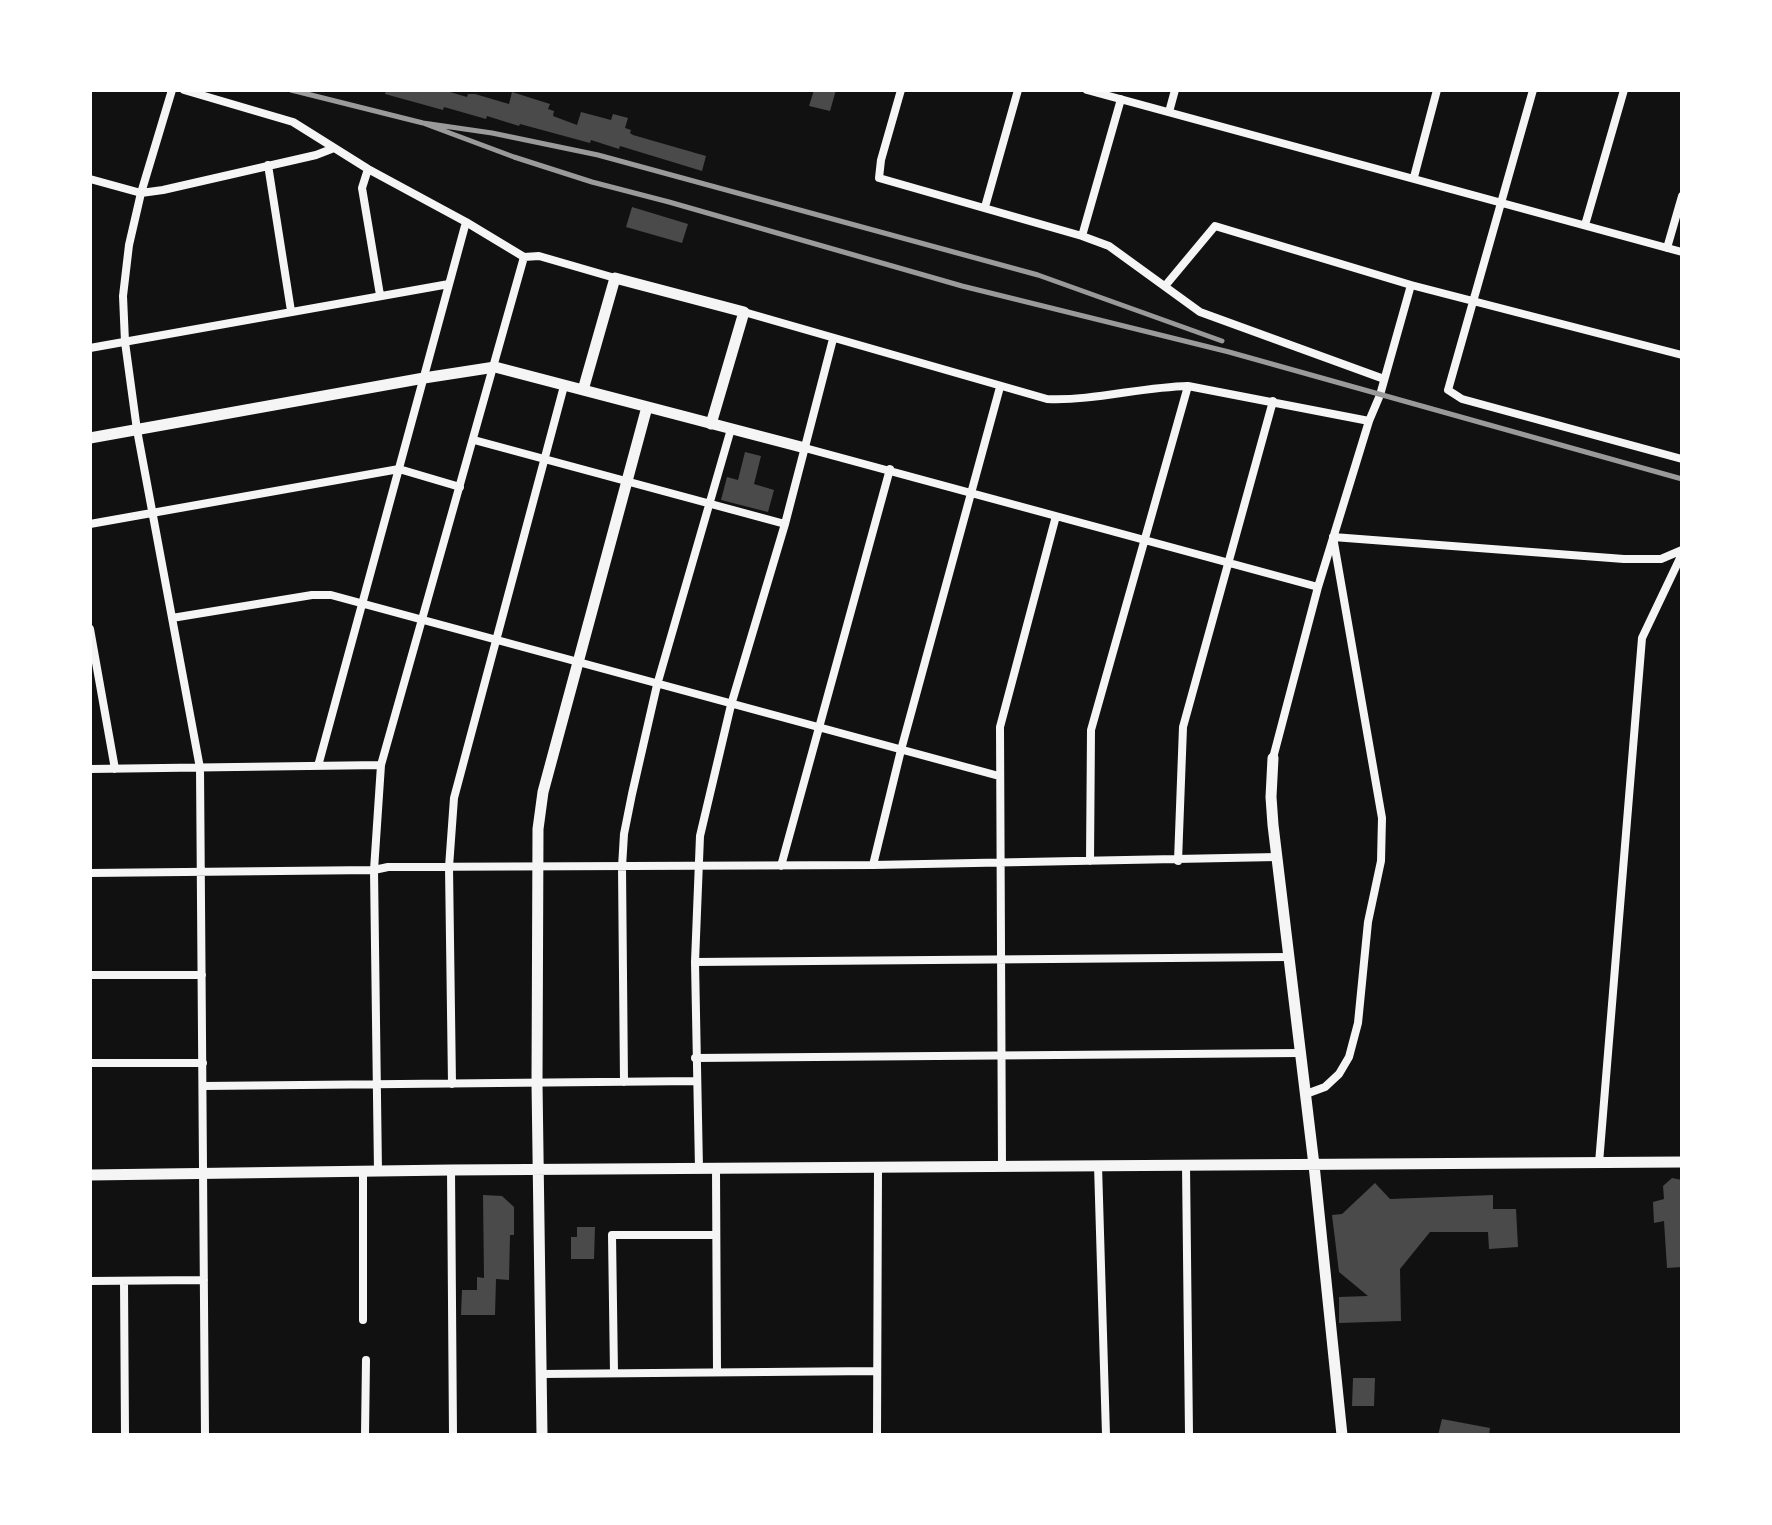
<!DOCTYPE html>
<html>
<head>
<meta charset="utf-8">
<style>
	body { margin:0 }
	#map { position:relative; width:1772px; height:1525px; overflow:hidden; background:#111; font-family:"Zilla Slab",serif }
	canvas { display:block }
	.frame { position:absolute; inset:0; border:92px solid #fff; pointer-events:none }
</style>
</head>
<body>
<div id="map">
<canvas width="1772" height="1525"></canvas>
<div class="frame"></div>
</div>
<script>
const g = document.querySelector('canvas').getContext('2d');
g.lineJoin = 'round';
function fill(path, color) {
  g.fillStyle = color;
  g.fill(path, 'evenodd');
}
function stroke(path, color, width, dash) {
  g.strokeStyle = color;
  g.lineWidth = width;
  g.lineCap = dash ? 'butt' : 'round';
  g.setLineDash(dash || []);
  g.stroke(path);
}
fill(new Path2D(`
	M 386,90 L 443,90 L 467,97 L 468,94 L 475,94 L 509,104 L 512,92 L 550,104 L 548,109 L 554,111 L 553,116 L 577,125 L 581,112 L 611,120 L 613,114 L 628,118 L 625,128 L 631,130 L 630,133 L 633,135 L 706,156 L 702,171 L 620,146 L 619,149 L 591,140 L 590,143 L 520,124 L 519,126 L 487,116 L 486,119 L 444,107 L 443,110 L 385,94 Z
	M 814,90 L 836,90 L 830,111 L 809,106 Z
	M 632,207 L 688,224 L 682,243 L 626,227 Z
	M 745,452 L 761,456 L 754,484 L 774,490 L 768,512 L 721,500 L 727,477 L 738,480 Z
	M 1672,1178 L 1682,1180 L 1682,1267 L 1667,1268 L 1664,1221 L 1654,1223 L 1653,1202 L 1664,1199 L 1663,1186 Z
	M 1375,1183 L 1390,1199 L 1493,1195 L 1493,1209 L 1516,1209 L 1518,1247 L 1489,1249 L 1488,1232 L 1430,1232 L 1400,1269 L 1401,1321 L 1339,1323 L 1339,1297 L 1368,1296 L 1339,1272 L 1332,1215 L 1342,1214 Z
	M 483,1195 L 502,1196 L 514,1207 L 514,1235 L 510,1235 L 509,1280 L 496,1279 L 495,1315 L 461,1315 L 462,1290 L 477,1290 L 477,1277 L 484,1278 Z
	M 577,1227 L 595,1227 L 594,1259 L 571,1259 L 571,1237 L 577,1237 Z
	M 1353,1378 L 1375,1378 L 1374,1406 L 1352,1406 Z
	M 1442,1419 L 1490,1428 L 1489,1435 L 1438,1435 Z`), '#4a4a4a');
stroke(new Path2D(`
	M 184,90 L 293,122 L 368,169 L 466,222 L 524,257
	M 901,90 L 881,160 L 879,178 L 1082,236 L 1109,246 L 1200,312 L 1384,379
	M 1087,90 L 1682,252
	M 1533,90 L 1448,390 L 1462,399 L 1682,459
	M 1169,112 L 1175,90
	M 268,165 L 291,311
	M 368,169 L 362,188 L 380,295
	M 1414,177 L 1437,90
	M 90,179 L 141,193 L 172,90
	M 985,207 L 1018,90
	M 1585,225 L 1624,90
	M 1082,236 L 1121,99
	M 1667,248 L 1682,196
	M 1165,286 L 1215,226 L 1411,285
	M 744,312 L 1047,399 C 1094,401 1141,387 1188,386 L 1369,421
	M 90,348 L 449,284
	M 474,440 L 785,524
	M 805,448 L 1318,587
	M 90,524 L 399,469 L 460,487
	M 172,618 L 312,595 L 331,595 L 999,776
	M 90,629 L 115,769
	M 1273,758 L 1318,587 L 1369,421 L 1380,395 L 1411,285 L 1682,355
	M 318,766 L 466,222
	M 90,769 L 381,765
	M 1090,861 L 1091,730 L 1188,386
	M 1178,861 L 1183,727 L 1273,401
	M 873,865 L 901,750 L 1000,387
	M 781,866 L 890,469
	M 90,873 L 374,870 L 388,867 L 873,865 L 1277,857
	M 695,962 L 1288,957
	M 90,975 L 202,975
	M 695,1058 L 1299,1053
	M 90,1063 L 203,1063
	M 624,1082 L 622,867 L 624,834 L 632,794 L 657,685 L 731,429
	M 452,1084 L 449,867 L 454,798 L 564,386
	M 203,1086 L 696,1081
	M 1306,1094 L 1325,1087 L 1339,1074 L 1349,1057 L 1358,1023 L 1368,922 L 1381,861 L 1382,818 L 1333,537 L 1624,559 L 1661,559 L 1682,550
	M 1599,1163 L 1642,638 L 1682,554
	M 1098,1165 L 1106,1435
	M 1186,1165 L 1189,1435
	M 1002,1166 L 1000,727 L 1056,516
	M 716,1168 L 717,1372
	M 699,1169 L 695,962 L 700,836 L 731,705 L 785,524 L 833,339
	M 451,1170 L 453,1435
	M 378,1172 L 374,870 L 381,765 L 524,257 L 539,256 L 615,278
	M 90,1281 L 204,1280
	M 124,1281 L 125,1435
	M 363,1320 L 363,1172
	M 614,1373 L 612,1235 L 716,1235
	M 542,1374 L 877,1371
	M 205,1435 L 200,768 L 137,430 L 125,342 L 123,296 L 129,245 L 141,193 L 163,190 L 316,155 L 334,148
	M 365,1435 L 366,1360
	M 877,1435 L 878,1167`), '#f5f5f5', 8);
stroke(new Path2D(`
	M 583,390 L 615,278 L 744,312 L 711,424
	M 90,438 L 424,378 L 495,367 L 805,448
	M 1273,758 L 1271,797 L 1273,825 L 1314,1165 L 1342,1435
	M 90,1175 L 451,1170 L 1682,1162
	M 542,1435 L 537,1083 L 538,829 L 543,792 L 647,407`), '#f5f5f5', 11);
stroke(new Path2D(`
	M 291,90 L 423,123 L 492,133 L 598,155 L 1038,275 L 1222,341
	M 423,123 L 514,157 L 592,182 L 669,202 L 962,286 L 1229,352 L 1682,479`), '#9a9a9a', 5);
</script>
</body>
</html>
